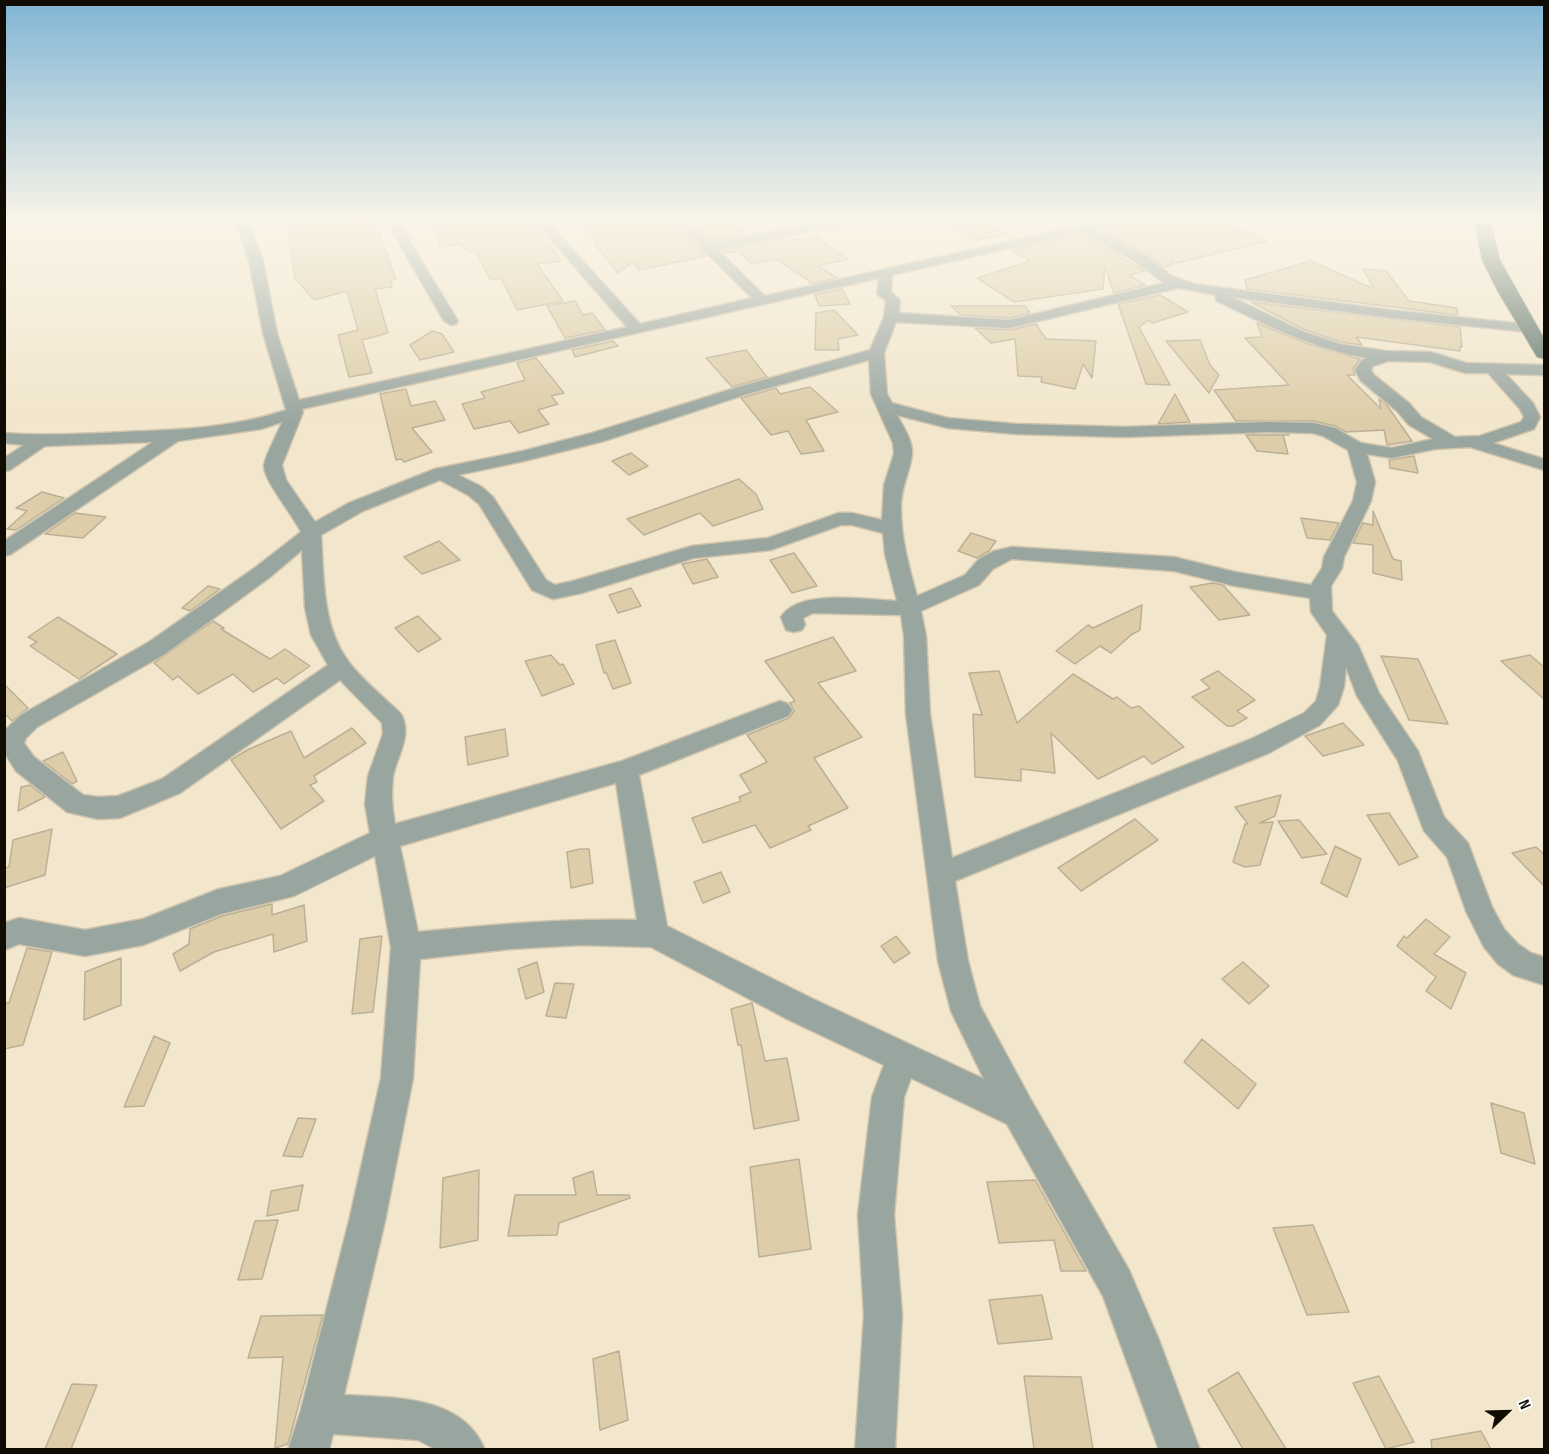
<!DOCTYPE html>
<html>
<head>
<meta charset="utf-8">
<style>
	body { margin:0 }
	#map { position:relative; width:1549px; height:1454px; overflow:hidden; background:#f2e6cc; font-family:"Sofia Sans Condensed",sans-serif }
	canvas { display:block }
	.frame { position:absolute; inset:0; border:6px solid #100c04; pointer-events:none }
	.north { position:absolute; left:1477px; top:1382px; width:60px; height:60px; -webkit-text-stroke:4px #fff; paint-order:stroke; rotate:67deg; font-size:16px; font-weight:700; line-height:24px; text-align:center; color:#100c04 }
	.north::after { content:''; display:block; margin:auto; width:21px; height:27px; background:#100c04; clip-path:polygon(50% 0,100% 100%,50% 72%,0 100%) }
</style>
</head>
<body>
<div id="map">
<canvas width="1549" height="1454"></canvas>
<div class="frame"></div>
<div class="north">N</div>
</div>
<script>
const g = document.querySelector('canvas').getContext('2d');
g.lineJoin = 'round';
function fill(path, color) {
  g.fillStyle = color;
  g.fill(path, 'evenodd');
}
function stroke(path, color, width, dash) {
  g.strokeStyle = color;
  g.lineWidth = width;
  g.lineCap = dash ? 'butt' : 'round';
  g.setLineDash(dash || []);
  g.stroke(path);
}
const building = new Path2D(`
	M 296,220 L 328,220 L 329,224 L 374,220 L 396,279 L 390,280 L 392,287 L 375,289 L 388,333 L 362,340 L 372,373 L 349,377 L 338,335 L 358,330 L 347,291 L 314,300 L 295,278 L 289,239 Z
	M 428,220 L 509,220 L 509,224 L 532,220 L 561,261 L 537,264 L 563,301 L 517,310 L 501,278 L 490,280 L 476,251 L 469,252 L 459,244 L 441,247 Z
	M 579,220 L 671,220 L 707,256 L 639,270 L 633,262 L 618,273 L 594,243 L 598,242 Z
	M 689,220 L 729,220 L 746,234 L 711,241 Z
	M 947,220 L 984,220 L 1007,235 L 973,240 Z
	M 1136,220 L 1219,220 L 1267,241 L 1177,263 L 1172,259 L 1174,264 L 1164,267 L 1147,254 L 1102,231 L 1139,223 Z
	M 1082,235 L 1145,271 L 1129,275 L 1145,285 L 1114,293 L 1105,266 L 1103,289 L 1014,302 L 977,278 L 1030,261 L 1011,250 Z
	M 816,236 L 848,259 L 818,266 L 837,278 L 810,284 L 808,280 L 776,259 L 752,264 L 738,251 L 724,253 L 722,250 L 781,239 L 783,242 Z
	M 1311,261 L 1374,289 L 1363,269 L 1386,271 L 1409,301 L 1457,308 L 1458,315 L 1247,289 L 1245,280 Z
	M 842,289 L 850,304 L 819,306 L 815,295 Z
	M 1160,295 L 1188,312 L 1152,323 L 1149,320 L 1139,327 L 1170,385 L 1146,384 L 1118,304 Z
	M 575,301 L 583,315 L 592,313 L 605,330 L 565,338 L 547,306 Z
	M 1251,302 L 1460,327 L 1462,347 L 1460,346 L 1460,351 L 1356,337 L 1362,345 L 1341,342 L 1303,329 Z
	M 951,306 L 1025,306 L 1030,313 L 1009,318 L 961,315 Z
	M 834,310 L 858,335 L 838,339 L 839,350 L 815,350 L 816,313 Z
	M 1257,323 L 1308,344 L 1360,359 L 1353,369 L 1355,375 L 1347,375 L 1381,409 L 1379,399 L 1386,404 L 1412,441 L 1387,445 L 1384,430 L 1346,432 L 1335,426 L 1313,421 L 1236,421 L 1214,390 L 1289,385 L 1245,338 L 1262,337 Z
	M 1036,324 L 1046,339 L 1096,341 L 1092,378 L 1083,364 L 1075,389 L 1041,382 L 1042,377 L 1018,376 L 1015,339 L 991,343 L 975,328 L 1010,330 Z
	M 432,331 L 442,334 L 454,352 L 420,360 L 410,345 Z
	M 1200,340 L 1210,365 L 1219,375 L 1209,393 L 1166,341 Z
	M 613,341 L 618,346 L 575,357 L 572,350 Z
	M 746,350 L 767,377 L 732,387 L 706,358 Z
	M 536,358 L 564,393 L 551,396 L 558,404 L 538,410 L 549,424 L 519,433 L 510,421 L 474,429 L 462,404 L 485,398 L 481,392 L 525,380 L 517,363 Z
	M 810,387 L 838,412 L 806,420 L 824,451 L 801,454 L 788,431 L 771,435 L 741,398 L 776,388 L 780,394 Z
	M 406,389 L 411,406 L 435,401 L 445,420 L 412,428 L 432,452 L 404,462 L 401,459 L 396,460 L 380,394 Z
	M 1175,394 L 1190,422 L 1158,424 Z
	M 1246,435 L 1289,435 L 1283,435 L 1288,454 L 1257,451 Z
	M 631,453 L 648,466 L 629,475 L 612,461 Z
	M 1414,456 L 1418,473 L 1390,468 L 1389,460 Z
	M 739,479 L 756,494 L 763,509 L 713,526 L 700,513 L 644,535 L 627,519 Z
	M 42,492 L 64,498 L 16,530 L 7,529 L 27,511 L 16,508 Z
	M 1373,511 L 1393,559 L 1401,561 L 1402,580 L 1373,573 L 1373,545 L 1353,543 L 1363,523 L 1373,525 Z
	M 75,513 L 106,517 L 83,538 L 45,534 Z
	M 1301,518 L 1339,523 L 1330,540 L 1307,538 Z
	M 971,533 L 996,541 L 989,551 L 977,558 L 958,551 Z
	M 439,541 L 460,560 L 422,574 L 404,557 Z
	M 794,553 L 817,586 L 792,593 L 770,560 Z
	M 707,559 L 718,577 L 693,584 L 682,564 Z
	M 1212,583 L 1223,585 L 1250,615 L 1219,620 L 1190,587 Z
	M 208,586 L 220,589 L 190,611 L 182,608 Z
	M 631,588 L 641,606 L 618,613 L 609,595 Z
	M 1142,605 L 1140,630 L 1131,635 L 1111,653 L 1100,646 L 1075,664 L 1056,651 L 1088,625 L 1093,628 Z
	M 418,616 L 441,639 L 418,652 L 395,628 Z
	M 58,617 L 117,654 L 79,679 L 30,646 L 37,642 L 28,637 Z
	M 213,621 L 224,628 L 221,629 L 270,659 L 285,649 L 310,666 L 284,684 L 277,678 L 253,692 L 233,674 L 198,694 L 178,676 L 173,680 L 154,663 Z
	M 833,637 L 856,671 L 818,683 L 862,737 L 814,758 L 848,808 L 808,826 L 811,830 L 770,848 L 755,825 L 703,843 L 692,818 L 741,801 L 739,797 L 751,792 L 740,775 L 767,762 L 747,735 L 789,718 L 794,711 L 790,703 L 795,701 L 765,661 Z
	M 615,640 L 631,683 L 613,689 L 606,672 L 604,673 L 596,645 Z
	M 551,655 L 560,665 L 563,664 L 574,684 L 542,696 L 525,661 Z
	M 1530,655 L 1545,668 L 1545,700 L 1501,661 Z
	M 1381,656 L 1418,659 L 1448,724 L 1409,720 Z
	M 999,671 L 1017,723 L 1073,674 L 1113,699 L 1117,697 L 1131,708 L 1139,706 L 1184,747 L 1152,764 L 1144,756 L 1098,779 L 1051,733 L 1055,773 L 1021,769 L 1021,781 L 975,777 L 973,714 L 982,715 L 969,673 Z
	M 1218,671 L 1255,700 L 1237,711 L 1247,718 L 1233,726 L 1227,726 L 1192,697 L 1210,688 L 1201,680 Z
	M 4,684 L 28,708 L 12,721 L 4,713 Z
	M 1343,723 L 1364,745 L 1323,756 L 1305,736 Z
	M 352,728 L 366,743 L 314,776 L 317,782 L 310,785 L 324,801 L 281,829 L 231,760 L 249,749 L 291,731 L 304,758 Z
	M 505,729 L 508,756 L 468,765 L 465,737 Z
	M 63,752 L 77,781 L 72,784 L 43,761 Z
	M 30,785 L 45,797 L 18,811 L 21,787 Z
	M 1281,795 L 1275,816 L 1260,823 L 1273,822 L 1260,865 L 1245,867 L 1233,862 L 1245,824 L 1248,824 L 1235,807 Z
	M 1389,813 L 1418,857 L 1399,865 L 1367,815 Z
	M 1135,819 L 1158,840 L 1081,891 L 1058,868 Z
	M 1299,820 L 1327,854 L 1302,858 L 1278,821 Z
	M 52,829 L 45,875 L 4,888 L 4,868 L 9,867 L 13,840 Z
	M 1335,846 L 1361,859 L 1347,897 L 1321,883 Z
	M 1536,847 L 1545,855 L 1545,887 L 1512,853 Z
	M 580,849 L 589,849 L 593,883 L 571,888 L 567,852 Z
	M 721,872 L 730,892 L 703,903 L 694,882 Z
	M 272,904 L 272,915 L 304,905 L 307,941 L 274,952 L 273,934 L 214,952 L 180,971 L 173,954 L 189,944 L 190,929 L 222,916 Z
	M 1426,919 L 1450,937 L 1434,954 L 1466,973 L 1451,1009 L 1426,991 L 1436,977 L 1397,946 L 1404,936 L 1407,938 Z
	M 382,936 L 373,1012 L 352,1014 L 360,939 Z
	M 896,936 L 910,953 L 894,963 L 881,946 Z
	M 27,948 L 52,952 L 23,1045 L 4,1049 L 4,1003 L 9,1003 Z
	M 121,958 L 121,1005 L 84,1020 L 85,972 Z
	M 537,962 L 544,992 L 526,999 L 518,969 Z
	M 1243,962 L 1269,986 L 1249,1004 L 1222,979 Z
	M 555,983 L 574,984 L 566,1018 L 546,1016 Z
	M 752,1003 L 765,1061 L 787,1058 L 799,1120 L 754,1129 L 741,1045 L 738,1045 L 731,1009 Z
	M 154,1036 L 170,1043 L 144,1106 L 124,1107 Z
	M 1202,1039 L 1256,1084 L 1238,1109 L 1184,1062 Z
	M 1491,1103 L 1524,1113 L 1535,1164 L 1501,1153 Z
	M 298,1118 L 316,1119 L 302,1157 L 283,1156 Z
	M 799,1159 L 811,1249 L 759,1257 L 750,1167 Z
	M 479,1170 L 478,1240 L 440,1248 L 443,1178 Z
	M 593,1171 L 597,1195 L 629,1195 L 630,1198 L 559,1223 L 557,1235 L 508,1236 L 515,1195 L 576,1195 L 573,1178 Z
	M 1035,1180 L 1086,1271 L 1061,1271 L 1054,1240 L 999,1243 L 987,1182 Z
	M 303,1185 L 298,1210 L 267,1216 L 271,1191 Z
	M 278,1220 L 262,1279 L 238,1280 L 255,1221 Z
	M 1313,1225 L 1349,1312 L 1307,1315 L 1273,1228 Z
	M 1042,1295 L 1052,1339 L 998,1344 L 989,1300 Z
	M 323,1315 L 288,1444 L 275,1448 L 283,1357 L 248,1358 L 261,1316 Z
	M 619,1351 L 628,1420 L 600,1430 L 593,1359 Z
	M 1238,1372 L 1286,1449 L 1243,1449 L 1208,1390 Z
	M 1024,1376 L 1081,1377 L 1093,1449 L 1034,1449 Z
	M 1379,1376 L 1414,1442 L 1386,1449 L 1353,1383 Z
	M 72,1384 L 97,1385 L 71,1449 L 45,1449 Z
	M 1481,1431 L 1491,1449 L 1432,1449 L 1431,1440 Z`);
fill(building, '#ddcda8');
stroke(building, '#bbb097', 1.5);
const minor = new Path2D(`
	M 236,220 L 248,220 L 263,261 L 277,333 L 299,400 L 627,327 L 534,220 L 546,220 L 640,324 L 752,298 L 673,220 L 686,220 L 710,243 L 832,220 L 855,220 L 849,224 L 717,249 L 765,296 L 1073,227 L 1079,222 C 1087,225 1113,220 1125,220 L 1123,223 L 1094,229 L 1146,256 L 1172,276 L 1194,284 L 1391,310 L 1533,325 L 1535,328 L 1528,332 L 1391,318 L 1232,297 L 1302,331 L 1340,344 L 1386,351 L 1431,352 L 1466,363 L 1544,365 L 1544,375 L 1506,374 L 1533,403 L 1540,417 L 1534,429 L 1493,443 L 1544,459 L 1544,470 L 1470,447 L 1435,449 L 1392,458 L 1367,454 L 1375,482 L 1371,501 L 1344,557 L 1342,568 L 1331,586 L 1332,611 L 1358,645 L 1379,693 L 1418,751 L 1444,817 L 1468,843 L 1492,907 L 1504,929 L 1518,944 L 1531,953 L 1544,957 L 1544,985 L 1513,975 L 1498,964 L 1484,947 L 1466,911 L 1447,857 L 1424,831 L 1398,761 L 1357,696 L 1346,667 L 1344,687 L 1338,705 L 1320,725 L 1269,753 L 955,881 L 968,961 L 980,1006 L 1031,1100 L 1129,1270 L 1159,1340 L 1200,1450 L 1159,1450 L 1103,1296 L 1007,1124 L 911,1078 L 904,1097 L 894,1215 L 902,1315 L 895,1450 L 855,1450 L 864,1315 L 858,1215 L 872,1097 L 884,1065 L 789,1020 L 651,947 L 581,945 L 510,949 L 420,959 L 413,1078 L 385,1221 L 344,1395 C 394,1398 463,1395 485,1450 L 437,1450 L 418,1440 L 333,1434 L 329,1450 L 288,1450 L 300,1413 L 349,1221 L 381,1078 L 391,947 L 375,856 L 294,896 L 221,914 L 143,945 L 85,956 L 19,944 L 4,950 L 4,923 L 19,918 L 85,930 L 143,919 L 219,889 L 280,876 L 370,833 L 365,804 L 368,776 L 383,734 L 382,723 L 340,680 L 180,793 L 120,818 L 98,819 L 67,812 L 16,771 L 4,752 L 4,731 L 21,715 L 149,642 L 256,567 L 301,532 C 293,515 264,481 264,466 C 265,456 278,433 282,422 L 261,429 L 178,441 L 11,554 L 4,556 L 4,541 L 153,442 L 45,446 L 10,470 L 4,471 L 4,458 L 24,445 L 4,443 L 4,433 C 44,436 84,434 123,432 C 179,430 233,428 286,410 L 263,333 L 249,261 ZM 1081,232 L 1136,262 L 1164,283 L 1009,320 L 899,313 L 900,300 L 891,292 L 892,275 ZM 879,278 L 877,294 L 886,301 L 884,317 L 870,350 L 735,388 L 592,433 L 523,451 L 435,469 L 349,503 L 315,522 L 286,480 L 282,465 L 303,412 L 302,409 ZM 1178,288 L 1217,295 L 1215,298 L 1217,301 C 1267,325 1313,349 1367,358 L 1362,360 L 1355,370 L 1361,381 L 1397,411 L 1409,425 L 1433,439 L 1392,448 L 1361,443 L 1335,428 L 1313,423 L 1268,422 L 1124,427 L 1016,424 L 948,418 L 892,403 L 887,394 L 884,353 L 896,322 L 1009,328 ZM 869,360 L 871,394 L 893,443 L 894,454 L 884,485 L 882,520 L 852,513 L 839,513 L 768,538 L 692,546 L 573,581 L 555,585 L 546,580 L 493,497 L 482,487 L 458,475 L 524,461 L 604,441 L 747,394 ZM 1388,361 L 1430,362 L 1465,373 L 1488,373 L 1520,409 L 1524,417 L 1521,422 L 1480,436 L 1455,437 L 1421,417 L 1409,403 L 1374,375 L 1371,370 L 1373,366 ZM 897,415 L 948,428 L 1016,434 L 1124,437 L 1268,432 L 1313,433 L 1323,436 L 1348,450 L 1357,482 L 1353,501 L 1324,557 L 1322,568 L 1311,585 L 1235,572 L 1174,557 L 1012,547 L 994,551 L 979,559 L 965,575 L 917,596 C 909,567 901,539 901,509 C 900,488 910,473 912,454 C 913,441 903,426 897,415 ZM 440,480 L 468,495 L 479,504 L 532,590 L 553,599 L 582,593 L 694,558 L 771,550 L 841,525 L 852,525 L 883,533 L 885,554 L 897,601 C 867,600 799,588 781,617 L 786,630 L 794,632 L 802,630 L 805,625 L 803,618 L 813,613 L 901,615 L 904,636 L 906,714 L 938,961 L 951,1011 L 984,1079 L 811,998 L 667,926 L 639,775 L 788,716 L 792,710 L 788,704 L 780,701 L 772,704 L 622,761 L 395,824 C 392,808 391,794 393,777 C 397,755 413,736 401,714 C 384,697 362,680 348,661 C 322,625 324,578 321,535 L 363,511 ZM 302,550 L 305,608 L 311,635 L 328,665 L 162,779 L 118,796 L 98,797 L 83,795 L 34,757 L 24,743 L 26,738 L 37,727 L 165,654 L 270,577 ZM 1012,559 L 1174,571 L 1235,586 L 1310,598 L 1311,612 L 1327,635 L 1320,687 L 1316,701 L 1304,713 L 1251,739 L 952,858 L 930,714 L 926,636 L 921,611 L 979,585 L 993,569 ZM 616,783 L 637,920 C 563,918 491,925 418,932 L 400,846 Z
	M 388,220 L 400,220 L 412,245 L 458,321 L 456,324 L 451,325 L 444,321 L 400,245 Z`);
const major = new Path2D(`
	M 1474,220 L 1490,220 L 1500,260 L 1544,338 L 1544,359 L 1537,357 L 1498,292 L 1482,260 Z`);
stroke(minor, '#cec3ac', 3);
stroke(major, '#cec3ac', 2);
fill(minor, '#99a59f');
fill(major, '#576e64');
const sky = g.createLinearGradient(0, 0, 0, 423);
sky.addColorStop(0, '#80b5d5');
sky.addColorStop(0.52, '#f9f4e8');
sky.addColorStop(1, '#f9f4e800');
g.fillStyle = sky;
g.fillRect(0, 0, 1549, 423);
</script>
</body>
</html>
